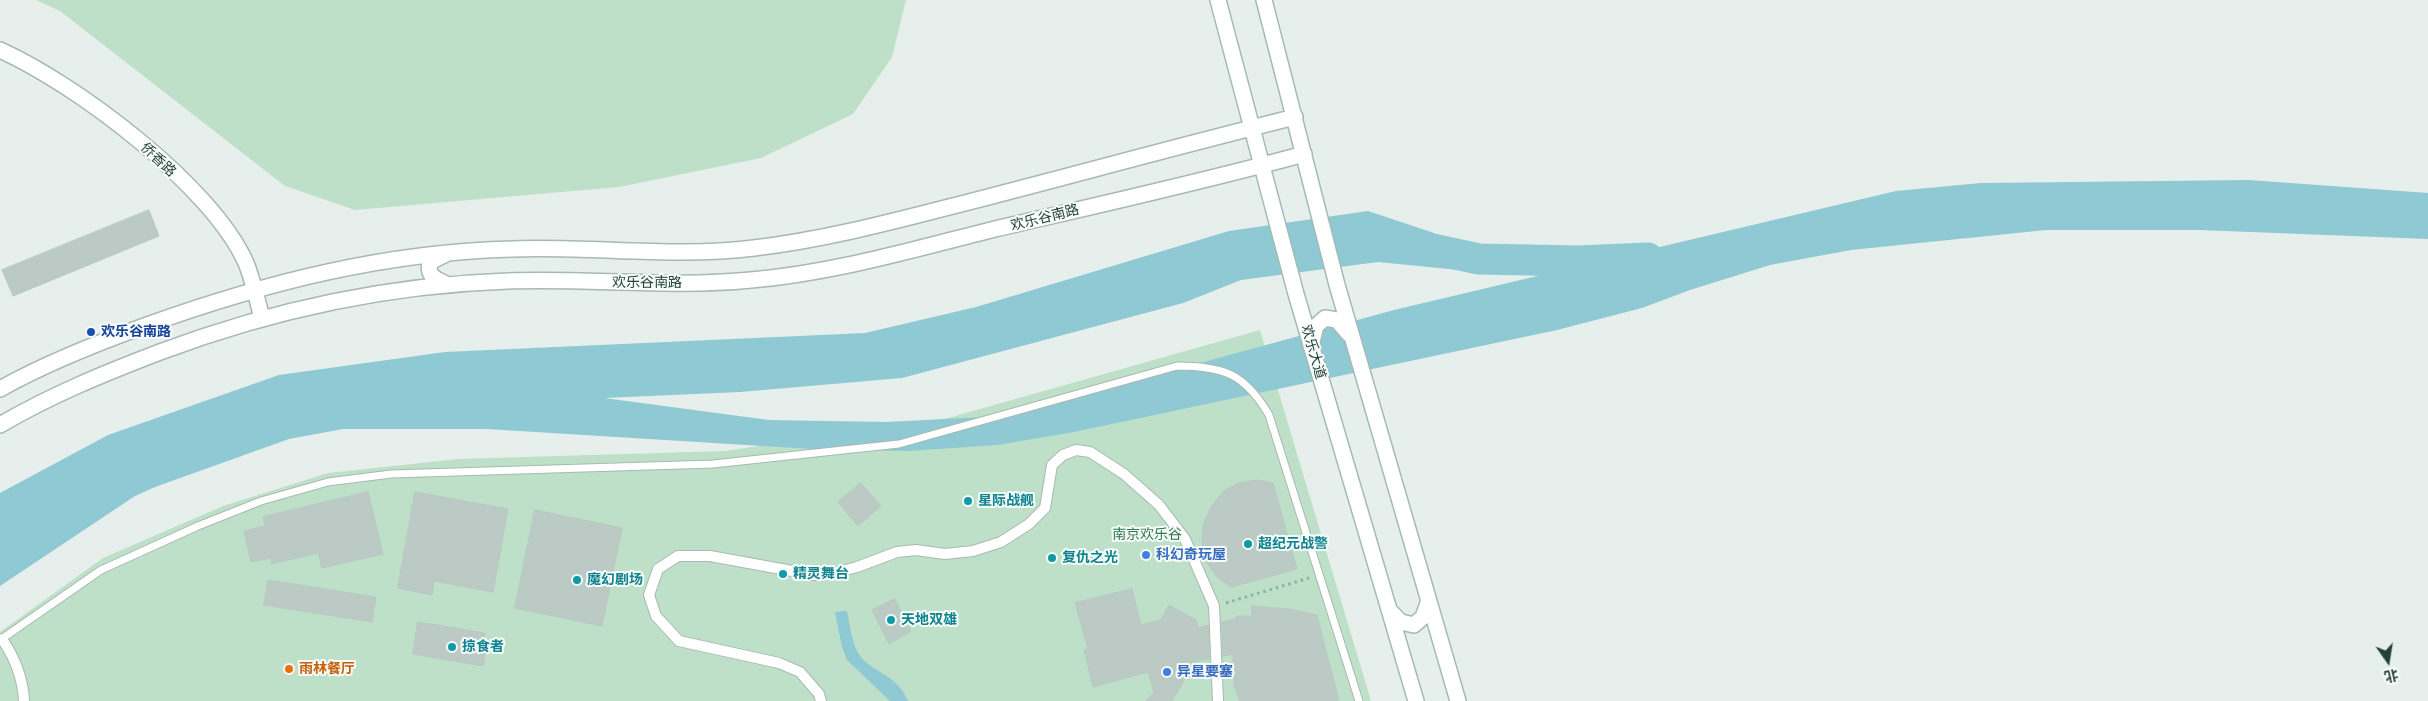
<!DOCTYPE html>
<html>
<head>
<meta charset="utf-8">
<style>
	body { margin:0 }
	#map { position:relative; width:2428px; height:701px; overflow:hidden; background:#e6efeb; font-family:"Noto Sans","Noto Sans SC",sans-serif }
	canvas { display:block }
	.north { position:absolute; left:2363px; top:636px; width:50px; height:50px; -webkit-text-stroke:4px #f7fbf9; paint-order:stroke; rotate:167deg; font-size:14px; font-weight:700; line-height:20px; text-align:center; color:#24423a }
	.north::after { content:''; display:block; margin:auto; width:18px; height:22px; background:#24423a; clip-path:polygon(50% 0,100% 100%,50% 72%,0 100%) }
</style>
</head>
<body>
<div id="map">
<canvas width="2428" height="701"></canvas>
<div class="north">北</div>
</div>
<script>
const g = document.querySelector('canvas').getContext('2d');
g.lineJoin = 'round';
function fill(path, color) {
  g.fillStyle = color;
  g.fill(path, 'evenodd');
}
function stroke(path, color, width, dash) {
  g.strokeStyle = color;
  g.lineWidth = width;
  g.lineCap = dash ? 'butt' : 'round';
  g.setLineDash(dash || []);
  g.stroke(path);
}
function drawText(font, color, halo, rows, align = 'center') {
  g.font = font + ' "Noto Sans","Noto Sans SC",sans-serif';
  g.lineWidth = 4;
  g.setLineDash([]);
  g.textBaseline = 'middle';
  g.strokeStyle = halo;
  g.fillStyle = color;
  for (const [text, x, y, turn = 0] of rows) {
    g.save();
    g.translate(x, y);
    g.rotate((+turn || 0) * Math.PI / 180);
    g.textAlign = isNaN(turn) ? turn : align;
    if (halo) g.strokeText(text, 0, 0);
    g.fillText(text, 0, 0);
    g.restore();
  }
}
fill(new Path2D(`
	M 36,0 L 906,0 L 892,57 L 853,114 L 761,158 L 619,187 L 355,210 L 285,186 L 60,11 Z
	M 1260,330 L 1371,701 L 0,701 L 0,632 L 103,558 L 223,506 L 328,473 L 458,459 L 725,451 L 948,418 Z`), '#bfe0c8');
fill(new Path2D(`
	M 2249,180 L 2428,193 L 2428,239 L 2200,230 L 2046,230 L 1851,250 L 1770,265 L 1690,290 L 1642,308 L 1557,330 L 1074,432 L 997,445 L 909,451 L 811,449 L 487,429 L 343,429 L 289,439 L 155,487 L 135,496 L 0,586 L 0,493 L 108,435 L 279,375 L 445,352 L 865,333 L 976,307 L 1229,231 L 1368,211 L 1479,248 L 1479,272 L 1378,262 L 1241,280 L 1183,303 L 902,378 L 740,392 L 604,398 L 769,420 L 887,422 L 985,417 L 1105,389 L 1394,310 L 1896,191 L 1981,183 Z
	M 847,611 C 850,625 851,640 858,653 C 870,673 896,672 908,701 L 890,701 L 847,660 L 842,647 L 835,612 Z`), '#8ec9d4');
stroke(new Path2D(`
	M 1437,250 L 1479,259 L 1578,261 L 1648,258`), '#8ec9d4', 31);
const building = new Path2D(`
	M 149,210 L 159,236 L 13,296 L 2,270 Z
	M 1260,480 L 1273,483 L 1297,569 L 1231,587 L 1216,576 L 1205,560 L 1202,543 L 1203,525 L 1211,507 L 1224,491 L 1238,483 Z
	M 861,483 L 881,506 L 858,526 L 838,502 Z
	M 368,492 L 383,554 L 322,568 L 318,553 L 271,564 L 272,558 L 251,562 L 244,531 L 265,526 L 263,517 Z
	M 415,492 L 508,509 L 493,592 L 434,581 L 432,595 L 398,588 Z
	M 535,510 L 622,528 L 602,626 L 515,608 Z
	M 268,580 L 376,597 L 372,622 L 264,605 Z
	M 1132,589 L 1141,625 L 1161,620 L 1169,605 L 1196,620 L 1198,628 L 1208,625 L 1209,659 L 1195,662 L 1172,701 L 1146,701 L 1154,692 L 1148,672 L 1093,687 L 1084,650 L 1088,649 L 1075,603 Z
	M 895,599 L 911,631 L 889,644 L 872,610 Z
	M 1252,606 L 1289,609 L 1317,615 L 1339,701 L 1240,701 L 1234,685 L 1233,654 L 1223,656 L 1222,622 L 1236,619 L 1236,616 L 1251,616 Z
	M 418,622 L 485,633 L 482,647 L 486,648 L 483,666 L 413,654 Z`);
fill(building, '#bbcac4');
stroke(building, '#b8c9c2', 1);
const service = new Path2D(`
	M 0,640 L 101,570 L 198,526 L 261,501 L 328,482 L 391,474 L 713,464 L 899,444 L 1177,366 C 1224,366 1245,374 1269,415 L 1359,701`);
const pedestrian = new Path2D(`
	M 2,639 C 15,658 23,678 24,701
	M 821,701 L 819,694 L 800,672 L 779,663 L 679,641 L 656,616 L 649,595 L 658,569 L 678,556 L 710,556 L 814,575 L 834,573 L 857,567 L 897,552 L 916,550 L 945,554 L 973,551 L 1001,542 L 1029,524 L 1045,508 L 1052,465 L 1063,455 L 1076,450 L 1090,452 L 1124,474 L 1159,505 L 1185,539 L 1214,606 L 1218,701`);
const tertiary = new Path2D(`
	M 0,50 C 76,84 212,186 246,263 C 253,280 257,300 262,318
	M 446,254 L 430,262 C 427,276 434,278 446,284
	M 0,389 C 46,363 97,343 147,325 C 267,282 386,252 513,249 C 593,246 675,258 754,248 C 823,240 891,222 957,205 C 1070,176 1182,145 1295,117
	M 0,425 C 51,395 105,373 160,352 C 272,310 388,285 508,281 C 589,278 670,288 751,280 C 834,273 915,249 995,229 C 1098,205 1202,182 1304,154`);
const secondary = new Path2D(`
	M 1218,0 L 1296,294 L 1416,701
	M 1264,0 L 1337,285 L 1458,701
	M 1311,346 L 1316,326 L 1325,318 L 1337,320 L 1349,334
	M 1390,611 L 1401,622 L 1414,625 L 1423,617 L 1428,603`);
stroke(service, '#a8b8b2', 9);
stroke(pedestrian, '#a8b8b2', 12);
stroke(tertiary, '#a8b8b2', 18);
stroke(secondary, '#a4bbb3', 18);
stroke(new Path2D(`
	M 1226,603 L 1309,578`), '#86b3a5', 3, [2.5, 4]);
stroke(service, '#fff', 7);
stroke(pedestrian, '#fff', 10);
stroke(tertiary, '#fff', 15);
stroke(secondary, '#fff', 15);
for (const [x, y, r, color] of [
	[91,332,5,"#1a4fb4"],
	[968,501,5,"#0f9aa8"],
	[1248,544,5,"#0f9aa8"],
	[1146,555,5,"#3f7fe0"],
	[1052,558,5,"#0f9aa8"],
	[783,574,5,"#0f9aa8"],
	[577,580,5,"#0f9aa8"],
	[891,620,5,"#0f9aa8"],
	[452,647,5,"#0f9aa8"],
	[289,669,5,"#e8710a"],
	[1167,672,5,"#3f7fe0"]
]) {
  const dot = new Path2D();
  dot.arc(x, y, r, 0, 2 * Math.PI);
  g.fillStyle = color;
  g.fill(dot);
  stroke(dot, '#f7fbf9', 2);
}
drawText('14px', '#24423a', '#f7fbf9', [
	["侨香路",158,160,43],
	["欢乐谷南路",1045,218,-14],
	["欢乐谷南路",647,283],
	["欢乐大道",1313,352,74]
]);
drawText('bold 14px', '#164399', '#f7fbf9', [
	["欢乐谷南路",101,332]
], 'left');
drawText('bold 14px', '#0d838f', '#f7fbf9', [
	["星际战舰",978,501],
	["超纪元战警",1258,544],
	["复仇之光",1062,558],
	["精灵舞台",793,574],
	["魔幻剧场",587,580],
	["天地双雄",901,620],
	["掠食者",462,647]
], 'left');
drawText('14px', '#2d7a4b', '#f7fbf9', [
	["南京欢乐谷",1147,535]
]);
drawText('bold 14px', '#366cbe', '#f7fbf9', [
	["科幻奇玩屋",1156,555],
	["异星要塞",1177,672]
], 'left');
drawText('bold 14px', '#c56008', '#f7fbf9', [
	["雨林餐厅",299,669]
], 'left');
</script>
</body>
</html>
